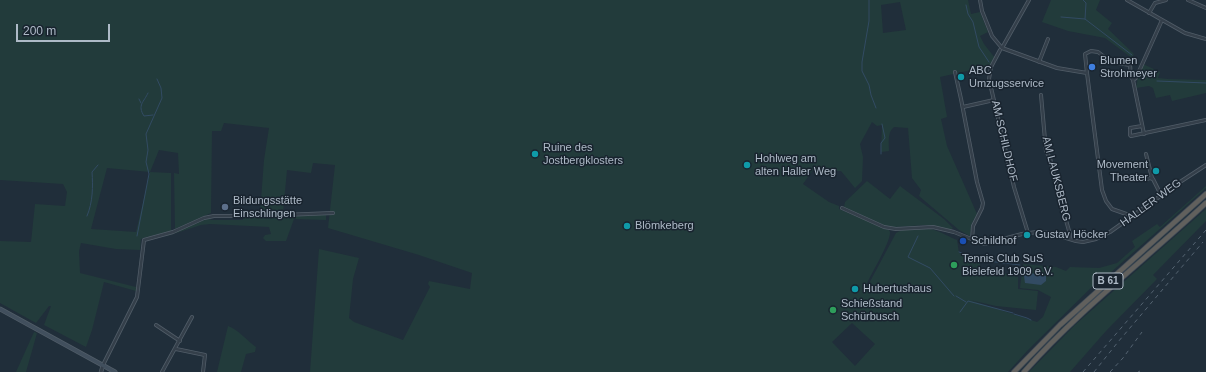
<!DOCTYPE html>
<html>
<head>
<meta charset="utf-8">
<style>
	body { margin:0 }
	#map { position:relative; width:1206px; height:372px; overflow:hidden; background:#202e3a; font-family:Arial,sans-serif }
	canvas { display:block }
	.scale { position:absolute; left:16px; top:24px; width:94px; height:18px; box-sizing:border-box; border:2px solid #aebac7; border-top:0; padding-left:5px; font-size:12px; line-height:14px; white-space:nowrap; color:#aebac7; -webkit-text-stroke:3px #19242f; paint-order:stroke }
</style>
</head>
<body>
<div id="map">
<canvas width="1206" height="372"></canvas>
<div class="scale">200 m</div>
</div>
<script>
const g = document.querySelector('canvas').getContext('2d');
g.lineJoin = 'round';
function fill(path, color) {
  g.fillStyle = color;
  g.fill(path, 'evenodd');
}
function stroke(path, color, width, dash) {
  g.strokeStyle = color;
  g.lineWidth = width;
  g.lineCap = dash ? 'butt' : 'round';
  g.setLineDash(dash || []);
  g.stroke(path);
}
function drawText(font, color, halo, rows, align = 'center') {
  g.font = font + ' Arial,sans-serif';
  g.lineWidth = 3;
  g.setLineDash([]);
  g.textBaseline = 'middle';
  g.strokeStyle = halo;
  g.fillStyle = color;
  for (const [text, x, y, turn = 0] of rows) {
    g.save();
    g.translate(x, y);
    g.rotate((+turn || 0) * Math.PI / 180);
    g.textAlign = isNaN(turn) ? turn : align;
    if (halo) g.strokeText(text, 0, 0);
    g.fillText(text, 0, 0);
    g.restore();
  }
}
fill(new Path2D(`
	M 0,0 L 968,0 L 971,14 L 980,12 L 988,32 L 980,36 L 984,44 L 995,58 L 990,68 L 985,67 L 940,77 L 947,117 L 941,119 L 947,146 L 977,214 L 972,223 L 970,236 L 959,230 L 919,196 L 921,190 L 912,178 L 908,128 L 894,127 C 887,132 889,143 889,151 L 881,152 L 882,125 L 877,126 L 872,122 L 860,144 L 863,157 L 862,181 L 855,188 L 841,171 L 836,171 L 836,178 L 815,167 L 803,184 L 829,202 L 839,206 L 839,209 L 889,230 L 890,232 C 891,242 869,277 864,290 L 865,291 L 896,233 C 906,227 923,226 934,230 C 942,232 949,237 957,240 L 959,253 L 980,261 L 980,270 L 999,272 L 1018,277 L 1018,289 L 1038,291 L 1036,310 L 996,306 L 970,300 L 1037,322 L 1043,317 L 1051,297 L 1038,290 L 1020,288 L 1023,264 L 1056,267 L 1066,271 L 1070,267 L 1099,268 L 1117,263 L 1135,247 L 1132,241 L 1157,224 L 1160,227 L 1206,186 L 1206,188 L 1109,274 L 1105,274 L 1028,350 L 1008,372 L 310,372 L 319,249 L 359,258 L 353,279 L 349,318 L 354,322 L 403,340 L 430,287 L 428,284 L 429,281 L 470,289 L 472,273 L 419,255 L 328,228 L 335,165 L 313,163 L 311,173 L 287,170 L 283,213 L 260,213 L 264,160 L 269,128 L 224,123 L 221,131 L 212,131 L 211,213 L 175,229 L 174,173 L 179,174 L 178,153 L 159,150 L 150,172 L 171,173 L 171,231 L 143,238 L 141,239 L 140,250 L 116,249 L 81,243 L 79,251 L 80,273 L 136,287 L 136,291 L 104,282 L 92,330 L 86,347 L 44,325 L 51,306 L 49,306 L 36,323 L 0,303 L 0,241 L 31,242 L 35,204 L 65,206 L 67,192 L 63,184 L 0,180 ZM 900,2 L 906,30 L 883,33 L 881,5 ZM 107,168 L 150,172 L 136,232 L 91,229 ZM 852,323 L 875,344 L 855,366 L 832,342 Z
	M 1051,0 L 1100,0 L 1096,10 L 1112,23 L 1108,29 L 1134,54 L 1132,58 L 1105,38 L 1068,31 L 1042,22 Z
	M 1143,64 L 1160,72 L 1158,78 L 1168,79 L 1206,80 L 1206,93 L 1172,101 L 1170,95 L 1156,98 L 1153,88 L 1149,86 L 1136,88 L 1138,77 Z
	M 867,181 L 890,199 L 900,186 L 944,219 L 953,228 L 950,230 L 925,225 L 895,227 L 885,226 L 844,207 L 845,202 Z
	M 1206,209 L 1206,221 L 1153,275 L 1157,279 L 1106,331 L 1070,372 L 1029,372 L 1075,325 Z
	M 326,215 L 326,220 L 294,219 L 286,241 L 266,241 L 263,238 L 265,235 L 271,234 L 269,227 L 210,224 L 201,225 L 164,237 L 209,218 L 211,220 L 243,220 L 243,217 Z
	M 228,326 C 239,330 246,340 256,347 L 255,352 L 246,354 L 241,372 L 217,372 Z
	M 34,332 L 37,333 L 26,372 L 16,372 Z`), '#223b3b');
fill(new Path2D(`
	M 1025,273 C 1032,273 1039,274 1046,276 L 1046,281 L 1041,285 L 1025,283 L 1024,276 Z`), '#324b63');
stroke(new Path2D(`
	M 869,0 L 869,21 L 862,62 L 862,71 L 869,85 L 871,95 L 876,108
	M 1083,0 L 1086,3 L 1085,19
	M 966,5 L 968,14 L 973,22 L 979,47 L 989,62
	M 1061,17 L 1085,19 L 1132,55
	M 1157,81 L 1206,83
	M 148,93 C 144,102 137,105 144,116 L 153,115
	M 139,99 L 141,103
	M 881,154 L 881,143 L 885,138 L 882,124
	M 87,216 C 93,202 93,186 92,172 L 98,165
	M 137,236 L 149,174 L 146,162 L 148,150 L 146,134 L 162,98 L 161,88 L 157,79
	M 918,236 L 908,257 L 930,268 L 954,296
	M 959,252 L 977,259
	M 980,260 L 1020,265
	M 1023,270 L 1024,275
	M 956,296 L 966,302
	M 960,312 L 968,301 L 1013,313
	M 1014,314 L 1027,318 L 1031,320`), '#324b63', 1);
const minor = new Path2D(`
	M 980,0 L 982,11 L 992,36 L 1002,48 L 1057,68 L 1087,73 L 1102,190 L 1106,201 L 1112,209 L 1132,216
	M 1127,0 L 1185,33 L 1206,39
	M 1188,0 L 1206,8
	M 1149,13 L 1155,3 L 1166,0
	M 1002,48 L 1029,0
	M 1000,50 L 991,67 L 989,79 L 1014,187 L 1028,233
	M 1039,62 L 1048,39
	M 955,72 L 961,99 L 977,182 L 983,203 L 982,208 L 973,226 L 972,240
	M 1087,73 L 1085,54 L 1091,51 L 1098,52 L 1111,62 L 1130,65 L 1131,77 L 1133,80 L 1144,134
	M 1133,80 L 1136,78 L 1162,20
	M 1041,95 L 1046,151 L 1050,158 L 1058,193 L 1070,234 L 1070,239
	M 963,107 L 994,100
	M 1142,126 L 1130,128 L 1130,135 L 1131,136 L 1206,120
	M 1146,154 L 1152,178
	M 1147,179 L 1150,178 L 1153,179 L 1161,195
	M 842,208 L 884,227 L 896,229 L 933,227 L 954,232 L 984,244 L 1022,234 L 1037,232 L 1050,233 L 1076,241 L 1083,242 L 1096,239 L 1110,232 L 1180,182 L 1206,165
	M 156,325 L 180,341
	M 176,349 L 205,355 L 203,372
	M 103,365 L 137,297 L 144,240 L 173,232 L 204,218 L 214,216 L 258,216 L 333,213
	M 162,372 L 192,317`);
const tertiary = new Path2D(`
	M 101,372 L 103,365`);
const secondary = new Path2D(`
	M 0,309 L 115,372`);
const trunk = new Path2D(`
	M 1014,372 L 1060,325 L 1206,194
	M 1024,372 C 1079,310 1145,260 1206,203`);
stroke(minor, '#515d68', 4);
stroke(tertiary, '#515d68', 4.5);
stroke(secondary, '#515d68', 5);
stroke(trunk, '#3e4a55', 6);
stroke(minor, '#343f4a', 2.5);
stroke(tertiary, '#343f4a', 3);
stroke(secondary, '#414f5d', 3.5);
stroke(trunk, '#61605d', 4.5);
stroke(new Path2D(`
	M 1083,372 L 1206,230
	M 1094,372 L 1118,342 L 1203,242
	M 1110,372 L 1123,358 L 1142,332
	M 1138,372 L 1140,371`), '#556472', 1, [4, 4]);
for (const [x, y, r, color] of [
	[1092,67,4,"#3f7fe0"],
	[961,77,4,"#0f9aa8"],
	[535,154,4,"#0f9aa8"],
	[747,165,4,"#0f9aa8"],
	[1156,171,4,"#0f9aa8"],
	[225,207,4,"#5c6f8a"],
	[627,226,4,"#0f9aa8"],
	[1027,235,4,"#0f9aa8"],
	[963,241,4,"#1a4fb4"],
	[954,265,4,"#2e9e5b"],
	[855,289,4,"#0f9aa8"],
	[833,310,4,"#2e9e5b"]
]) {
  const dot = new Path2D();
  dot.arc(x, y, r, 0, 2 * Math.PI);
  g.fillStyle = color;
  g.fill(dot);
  stroke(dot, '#19242f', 1.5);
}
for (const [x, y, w] of [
	[1108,281,30]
]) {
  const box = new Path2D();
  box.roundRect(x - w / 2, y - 8, w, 16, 3);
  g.fillStyle = '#19242f';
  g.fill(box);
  stroke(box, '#aebac7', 1);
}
drawText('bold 10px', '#aebac7', null, [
	["B 61",1108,281]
]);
drawText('11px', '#aebac7', '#19242f', [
	["Blumen",1100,61],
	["Strohmeyer",1100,74],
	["ABC",969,71],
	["Umzugsservice",969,84],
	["Ruine des",543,148],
	["Jostbergklosters",543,161],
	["Hohlweg am",755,159],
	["alten Haller Weg",755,172],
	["Movement",1148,165,"right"],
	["Theater",1148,178,"right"],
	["Bildungsstätte",233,201],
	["Einschlingen",233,214],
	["Blömkeberg",635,226],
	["Gustav Höcker",1035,235],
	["Schildhof",971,241],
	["Tennis Club SuS",962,259],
	["Bielefeld 1909 e.V.",962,272],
	["Hubertushaus",863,289],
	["Schießstand",841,304],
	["Schürbusch",841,317]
], 'left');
drawText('11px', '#aebac7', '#19242f', [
	["AM SCHILDHOF",1004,141,77],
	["AM LAUKSBERG",1056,179,76],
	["HALLER WEG",1151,203,-36]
]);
</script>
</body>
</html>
